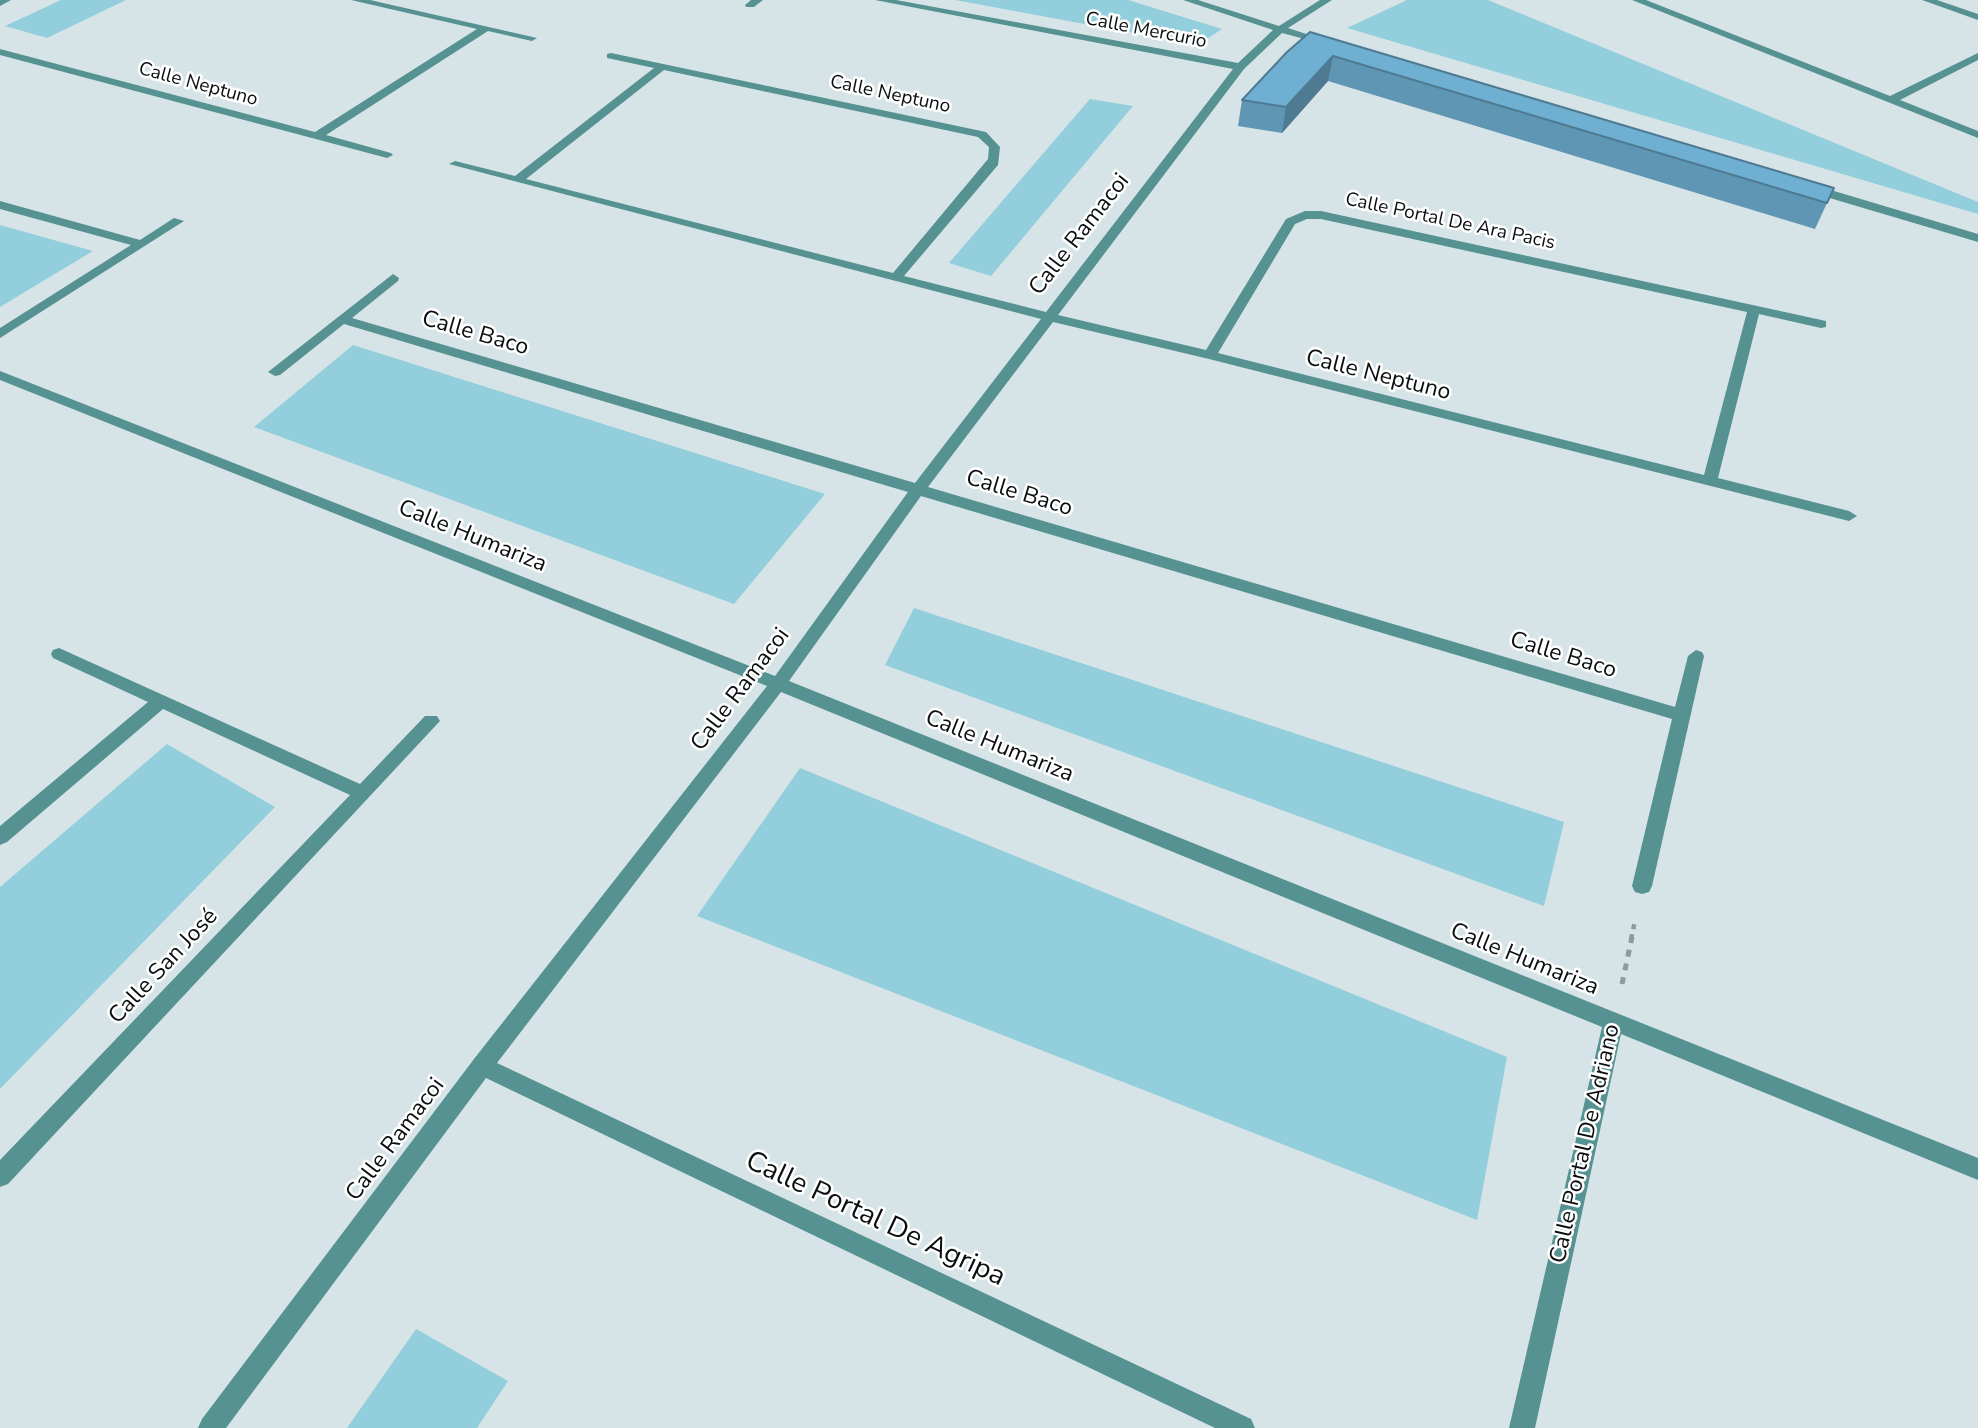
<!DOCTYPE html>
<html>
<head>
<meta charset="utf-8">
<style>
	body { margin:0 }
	canvas { display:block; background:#d7e4e7 }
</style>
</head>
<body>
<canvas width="1978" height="1428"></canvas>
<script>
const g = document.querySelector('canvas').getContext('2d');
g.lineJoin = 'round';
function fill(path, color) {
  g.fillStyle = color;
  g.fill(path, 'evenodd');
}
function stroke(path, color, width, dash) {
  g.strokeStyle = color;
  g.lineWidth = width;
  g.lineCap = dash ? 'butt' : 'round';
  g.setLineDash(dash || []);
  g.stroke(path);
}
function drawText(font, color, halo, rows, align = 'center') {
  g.font = font + ' "Nunito Sans",sans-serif';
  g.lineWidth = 5;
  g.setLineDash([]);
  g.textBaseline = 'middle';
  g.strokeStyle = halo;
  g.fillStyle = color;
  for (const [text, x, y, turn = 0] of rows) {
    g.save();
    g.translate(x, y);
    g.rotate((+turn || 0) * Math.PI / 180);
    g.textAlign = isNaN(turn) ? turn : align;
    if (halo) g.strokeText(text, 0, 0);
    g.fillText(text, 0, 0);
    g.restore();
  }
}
fill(new Path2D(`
	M 61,0 L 126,0 L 47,38 L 5,26 Z
	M 955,0 L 1128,0 L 1222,29 L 1198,45 Z
	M 1407,0 L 1488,0 L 1978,202 L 1978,214 L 1347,28 Z
	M 1090,99 L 1133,106 L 991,276 L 949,263 Z
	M 0,225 L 93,251 L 0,307 Z
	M 353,345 L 825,494 L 734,604 L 254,427 Z
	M 914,608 L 1564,822 L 1544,906 L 885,665 Z
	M 167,744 L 275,807 L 0,1089 L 0,887 Z
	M 800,768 L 1507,1057 L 1477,1220 L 697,916 Z
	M 416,1329 L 508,1381 L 477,1428 L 347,1428 Z`), '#92cedb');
stroke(new Path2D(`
	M 1631,939 L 1635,921`), '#909a9c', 4.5, [5, 5]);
stroke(new Path2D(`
	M 1622,984 L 1632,937`), '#909a9c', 5, [7, 7]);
fill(new Path2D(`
	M 0,0 L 11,0 L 0,6 Z
	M 351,0 L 370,0 L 537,38 L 532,41 L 488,31 L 326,135 L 391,153 L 393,155 L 387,158 L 0,55 L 0,49 L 315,132 L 477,29 Z
	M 751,0 L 763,0 L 754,7 L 746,7 L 745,5 Z
	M 875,0 L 896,0 L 1238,63 L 1273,30 L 1183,0 L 1198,0 L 1279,26 L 1320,0 L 1332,0 L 1288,28 L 1331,42 L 1331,46 L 1282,33 L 1244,69 L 1058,315 L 1206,350 L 1286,219 L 1305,211 L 1321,211 L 1826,321 L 1826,327 L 1821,328 L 1759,314 L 1718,478 L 1849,511 L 1857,516 L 1849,521 L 1209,359 L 1053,322 L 928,487 L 1675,707 L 1688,656 L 1696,650 L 1702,652 L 1704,656 L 1652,886 L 1649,892 L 1642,894 L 1635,892 L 1632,886 L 1672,719 L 921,496 L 789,681 L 1978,1158 L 1978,1180 L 1621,1034 L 1535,1428 L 1509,1428 L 1602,1027 L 781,692 L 497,1063 L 1251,1419 L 1255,1428 L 1215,1428 L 486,1078 L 226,1428 L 198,1428 L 202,1419 L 474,1059 L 767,686 L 0,380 L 0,371 L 775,676 L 908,492 L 344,324 L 280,375 L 275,376 L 268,372 L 393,274 L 399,278 L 398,281 L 352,318 L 915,483 L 1041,319 L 449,164 L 455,161 L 515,176 L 654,68 L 607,58 L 607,54 L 611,53 L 986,132 L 1000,147 L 998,165 L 904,276 L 1046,312 L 1233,69 ZM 664,70 L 978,137 L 989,147 L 988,159 L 893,273 L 526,179 ZM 1307,219 L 1321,219 L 1747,312 L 1704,475 L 1218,353 L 1295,224 Z
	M 1632,0 L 1646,0 L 1890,96 L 1978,53 L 1978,60 L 1900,100 L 1978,131 L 1978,138 Z
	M 1922,0 L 1937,0 L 1978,14 L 1978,20 Z
	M 1806,185 L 1814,185 L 1978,234 L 1978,242 L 1806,191 Z
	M 0,201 L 140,240 L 174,218 L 184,221 L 0,338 L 0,328 L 131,245 L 0,209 Z
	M 59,648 L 360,784 L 425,716 L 437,716 L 440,721 L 8,1184 L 0,1187 L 0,1160 L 350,795 L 163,709 L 7,842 L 0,845 L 0,826 L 148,702 L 53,658 L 51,654 L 53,650 Z`), '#559291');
fill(new Path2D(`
	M 1310,32 L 1827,203 L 1815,229 L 1328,81 L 1282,133 L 1238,126 L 1242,100 Z`), '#5f96b4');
fill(new Path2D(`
	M 1333,56 L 1328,81 L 1282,133 L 1286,107 Z`), '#4e7a92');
const building = new Path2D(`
	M 1310,32 L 1834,188 L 1827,203 L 1333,56 L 1286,107 L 1242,100 L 1287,52 Z`);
fill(building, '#6fafd1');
stroke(building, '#4e7a92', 2);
drawText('19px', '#0a0e0f', '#fff', [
	["Calle Mercurio",1146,31,11],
	["Calle Neptuno",198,85,15],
	["Calle Neptuno",890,95,12],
	["Calle Portal De Ara Pacis",1450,222,12]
]);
drawText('23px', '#0a0e0f', '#fff', [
	["Calle Ramacoi",1080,235,-52],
	["Calle Baco",475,334,16],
	["Calle Neptuno",1378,376,14],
	["Calle Baco",1019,494,17],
	["Calle Humariza",472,537,22],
	["Calle Baco",1563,656,17],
	["Calle Ramacoi",741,690,-53],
	["Calle Humariza",999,747,22],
	["Calle Humariza",1524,960,22],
	["Calle San José",164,967,-47],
	["Calle Ramacoi",396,1140,-53],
	["Calle Portal De Adriano",1586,1144,-77]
]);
drawText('28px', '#0a0e0f', '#fff', [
	["Calle Portal De Agripa",875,1220,25]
]);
</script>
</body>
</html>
